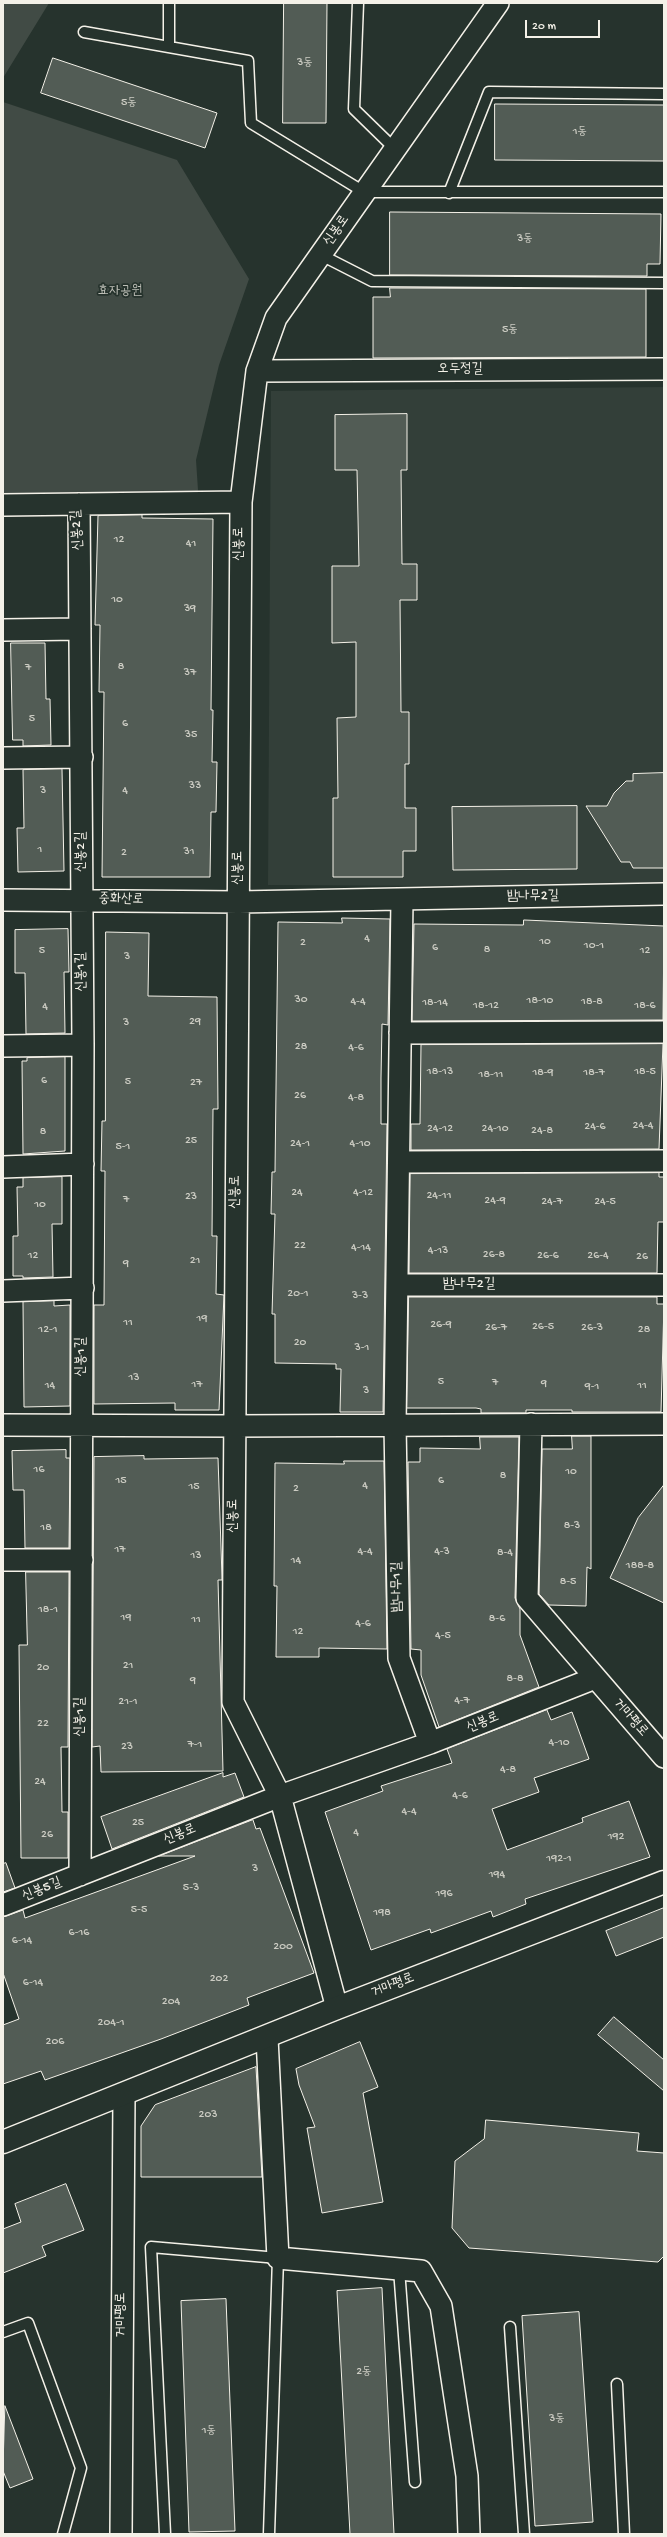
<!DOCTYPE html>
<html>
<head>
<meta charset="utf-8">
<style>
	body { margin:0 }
	#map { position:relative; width:667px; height:2537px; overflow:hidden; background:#26332d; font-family:"Gochi Hand",sans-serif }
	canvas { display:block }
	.frame { position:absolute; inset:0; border:4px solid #f4f1e8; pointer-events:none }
	.scale { position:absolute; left:525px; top:20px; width:75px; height:18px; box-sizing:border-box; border:2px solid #f4f1e8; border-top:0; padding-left:5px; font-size:12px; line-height:14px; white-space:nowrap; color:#f4f1e8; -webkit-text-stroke:3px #26332d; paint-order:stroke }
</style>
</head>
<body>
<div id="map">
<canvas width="667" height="2537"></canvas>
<div class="frame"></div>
<div class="scale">20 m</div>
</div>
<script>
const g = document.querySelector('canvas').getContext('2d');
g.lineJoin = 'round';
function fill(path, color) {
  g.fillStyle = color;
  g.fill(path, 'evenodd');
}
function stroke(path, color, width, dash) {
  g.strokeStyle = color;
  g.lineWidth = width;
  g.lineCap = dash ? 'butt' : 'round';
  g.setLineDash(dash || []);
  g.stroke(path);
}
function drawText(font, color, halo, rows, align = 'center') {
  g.font = font + ' "Gochi Hand","Poor Story",sans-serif';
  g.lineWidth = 3.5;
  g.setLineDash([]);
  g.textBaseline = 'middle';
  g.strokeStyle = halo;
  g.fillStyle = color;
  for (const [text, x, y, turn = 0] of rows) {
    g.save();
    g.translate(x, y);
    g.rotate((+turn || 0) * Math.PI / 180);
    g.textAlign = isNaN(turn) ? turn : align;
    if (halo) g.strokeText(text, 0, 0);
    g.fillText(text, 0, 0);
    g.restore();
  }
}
fill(new Path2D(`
	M 664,387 L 664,887 L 268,885 L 271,391 Z`), '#333f39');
fill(new Path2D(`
	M 3,3 L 49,3 L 3,78 Z
	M 3,102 L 177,160 L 249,279 L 219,365 L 196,460 L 198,490 L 191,509 L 3,506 Z`), '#414b45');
const building = new Path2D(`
	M 284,3 L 327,3 L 326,123 L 283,123 Z
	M 53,58 L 217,113 L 205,148 L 41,93 Z
	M 495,104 L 664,105 L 664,161 L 495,160 Z
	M 390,212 L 661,214 L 660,264 L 647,264 L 647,276 L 390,275 Z
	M 390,288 L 646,289 L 646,357 L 373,358 L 373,297 L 390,297 Z
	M 407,414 L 407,470 L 401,470 L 402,564 L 417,564 L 417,600 L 400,600 L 401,712 L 409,712 L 409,764 L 405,764 L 405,808 L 416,808 L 416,851 L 403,851 L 403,877 L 333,877 L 333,798 L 338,798 L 337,718 L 356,717 L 356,642 L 332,643 L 332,566 L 359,566 L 357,470 L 335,470 L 335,415 Z
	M 142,515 L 142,518 L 213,519 L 211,710 L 213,710 L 212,762 L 217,762 L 216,812 L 211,812 L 210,877 L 102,877 L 104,692 L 99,692 L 100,625 L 95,625 L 98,516 Z
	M 11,643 L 45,643 L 46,699 L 50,699 L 51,745 L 23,746 L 23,740 L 13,740 Z
	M 62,769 L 64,871 L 18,872 L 17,828 L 24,828 L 23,770 Z
	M 664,773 L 664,868 L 633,868 L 630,862 L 621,862 L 586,806 L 607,806 L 614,793 L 626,781 L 633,781 L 633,774 Z
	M 577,806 L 577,869 L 453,870 L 452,807 Z
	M 342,918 L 390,919 L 388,1025 L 382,1024 L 381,1078 L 381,1124 L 387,1124 L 383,1412 L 340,1412 L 341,1369 L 336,1369 L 336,1364 L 275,1363 L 275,1314 L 272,1314 L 275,1214 L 271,1214 L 272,1172 L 275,1172 L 278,922 L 342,923 Z
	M 524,920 L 664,926 L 663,1020 L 412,1021 L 414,924 L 523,925 Z
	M 68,929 L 69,972 L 64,972 L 65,1033 L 26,1034 L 25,973 L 15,973 L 15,930 Z
	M 106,932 L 149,933 L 148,996 L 217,997 L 218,1109 L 213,1109 L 212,1236 L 217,1236 L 216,1294 L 224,1295 L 219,1410 L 175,1410 L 175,1403 L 94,1404 L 94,1305 L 104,1305 L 105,1171 L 101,1171 L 102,1121 L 105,1121 Z
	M 663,1044 L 659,1149 L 411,1150 L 411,1124 L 420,1124 L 421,1045 Z
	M 65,1057 L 65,1151 L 23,1154 L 22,1061 L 27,1061 L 27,1058 Z
	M 659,1173 L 659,1177 L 664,1177 L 664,1222 L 658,1222 L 657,1273 L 409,1273 L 410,1174 Z
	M 62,1177 L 62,1224 L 52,1224 L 53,1277 L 23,1278 L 23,1276 L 13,1276 L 13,1236 L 18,1236 L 17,1187 L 23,1187 L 23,1178 Z
	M 409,1297 L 657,1297 L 657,1304 L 664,1304 L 661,1412 L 572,1412 L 572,1410 L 526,1410 L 526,1413 L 481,1413 L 481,1409 L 476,1408 L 407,1408 Z
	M 54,1301 L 54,1306 L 70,1305 L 70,1406 L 24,1407 L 23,1302 Z
	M 572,1436 L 591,1436 L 591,1569 L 587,1567 L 586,1606 L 549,1605 L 539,1594 L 542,1449 L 572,1449 Z
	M 480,1437 L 519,1437 L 515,1598 L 520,1609 L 520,1635 L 539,1687 L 439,1727 L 421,1675 L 421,1650 L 411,1649 L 408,1462 L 420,1462 L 420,1448 L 480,1449 Z
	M 66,1450 L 66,1458 L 70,1458 L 69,1548 L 25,1548 L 24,1490 L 13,1490 L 12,1451 Z
	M 144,1456 L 144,1459 L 218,1458 L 222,1577 L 222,1580 L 218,1580 L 223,1771 L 101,1772 L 100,1746 L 92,1747 L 94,1457 Z
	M 344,1461 L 384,1461 L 387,1649 L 319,1648 L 319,1657 L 276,1657 L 277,1586 L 274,1586 L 275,1463 L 344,1464 Z
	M 664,1485 L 664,1603 L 610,1578 L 638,1518 Z
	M 26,1572 L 69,1572 L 68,1747 L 61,1747 L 62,1812 L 68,1812 L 68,1858 L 21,1858 L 19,1645 L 27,1645 Z
	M 547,1710 L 551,1720 L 572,1712 L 589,1759 L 534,1778 L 539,1792 L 492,1809 L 507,1850 L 583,1822 L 582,1818 L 629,1801 L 650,1857 L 525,1899 L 526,1904 L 493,1917 L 491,1911 L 431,1933 L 430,1929 L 371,1950 L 325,1812 L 383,1791 L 381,1786 L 452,1763 L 447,1749 Z
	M 223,1773 L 223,1777 L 235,1773 L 244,1797 L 112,1849 L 101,1817 Z
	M 253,1820 L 256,1829 L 260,1828 L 314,1973 L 247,1998 L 249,2005 L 161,2039 L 45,2080 L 41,2071 L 3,2084 L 3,2025 L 19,2019 L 3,1973 L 3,1917 L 23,1910 L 25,1918 L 195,1856 L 159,1856 Z
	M 6,1863 L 15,1888 L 3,1892 L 3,1864 Z
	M 664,1908 L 664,1937 L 616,1956 L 606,1931 Z
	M 614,2017 L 664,2060 L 664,2091 L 598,2035 Z
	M 360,2042 L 378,2087 L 363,2093 L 383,2202 L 322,2213 L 307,2128 L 315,2127 L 299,2085 L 296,2069 Z
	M 256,2067 L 262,2177 L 141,2177 L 141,2126 L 155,2105 Z
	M 486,2120 L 639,2133 L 637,2151 L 664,2153 L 664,2256 L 658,2262 L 469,2248 L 452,2228 L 455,2161 L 484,2139 Z
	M 66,2184 L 84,2230 L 42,2246 L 46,2256 L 3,2273 L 3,2229 L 21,2222 L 15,2204 Z
	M 382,2288 L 394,2534 L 350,2534 L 337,2291 Z
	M 226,2299 L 235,2531 L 189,2532 L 181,2301 Z
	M 579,2312 L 593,2522 L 535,2526 L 522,2316 Z
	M 5,2406 L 33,2479 L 10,2488 L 3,2471 Z`);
fill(building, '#525c55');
stroke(building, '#f4f1e8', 1);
const lane = new Path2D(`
	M 358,3 L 354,109 L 395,149
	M 84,32 L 248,61 L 251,123 L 364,192 L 664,192
	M 169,47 L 169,3
	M 449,193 L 489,92 L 664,94
	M 321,255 L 372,281 L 664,283
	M 399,2269 L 415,2482
	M 510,2327 L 524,2534
	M 3,2332 L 28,2323 L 81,2468 L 63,2534
	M 617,2384 L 624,2534
	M 165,2534 L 151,2247 L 278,2258 L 269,2534`);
const street = new Path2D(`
	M 257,371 L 664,369
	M 79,504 L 83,1045 L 80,1875
	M 3,505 L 241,502
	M 3,630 L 80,629
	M 3,758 L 82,757
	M 402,899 L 395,1424 L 399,1658 L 430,1743
	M 3,900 L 239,902 L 664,894
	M 400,1033 L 664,1032
	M 3,1046 L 83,1045
	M 399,1162 L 664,1161
	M 3,1167 L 83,1164
	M 397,1285 L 664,1285
	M 3,1291 L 83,1288
	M 531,1424 L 527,1598 L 664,1757
	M 3,1425 L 234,1426 L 664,1424
	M 3,1560 L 82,1560
	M 3,1905 L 280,1796 L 430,1743 L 595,1678
	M 337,2008 L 280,1796 L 233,1702 L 241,502 L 257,371 L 276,318 L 498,3
	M 267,2038 L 278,2258 L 421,2271 L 441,2306 L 467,2476 L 469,2534
	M 121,2534 L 124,2096`);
const secondary = new Path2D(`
	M 3,2142 L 337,2008 L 664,1882`);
stroke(lane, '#f4f1e8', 13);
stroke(street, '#f4f1e8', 24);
stroke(secondary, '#f4f1e8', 25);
stroke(lane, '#26332d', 10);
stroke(street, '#26332d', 21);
stroke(secondary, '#26332d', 22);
drawText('12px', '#ccccc3', null, [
	["3동",305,63],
	["5동",129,103],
	["1동",580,132],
	["3동",525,239],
	["5동",510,330],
	["12",119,540],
	["41",191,544],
	["10",117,600],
	["39",190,609],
	["8",121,667],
	["7",28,668],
	["37",190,673],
	["5",32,719],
	["6",125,724],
	["35",191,735],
	["33",195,786],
	["3",43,791],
	["4",125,791],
	["1",40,850],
	["31",189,852],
	["2",124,853],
	["4",367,939],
	["10",545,942],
	["2",303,943],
	["10-1",594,946],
	["6",435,948],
	["8",487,950],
	["5",42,951],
	["12",645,951],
	["3",127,957],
	["30",301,1000],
	["18-10",540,1001],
	["4-4",358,1002],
	["18-8",592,1002],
	["18-14",435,1003],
	["18-12",486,1006],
	["18-6",645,1006],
	["4",45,1007],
	["29",195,1022],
	["3",126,1023],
	["28",301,1047],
	["4-6",356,1048],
	["18-13",440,1072],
	["18-5",645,1072],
	["18-9",543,1073],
	["18-7",594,1073],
	["18-11",491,1075],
	["6",44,1081],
	["5",128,1082],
	["27",196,1083],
	["26",300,1096],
	["4-8",356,1098],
	["24-4",643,1126],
	["24-6",595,1127],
	["24-12",440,1129],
	["24-10",495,1129],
	["24-8",542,1131],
	["8",43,1132],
	["25",191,1141],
	["24-1",300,1144],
	["4-10",360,1144],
	["5-1",123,1147],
	["24",297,1193],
	["4-12",363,1193],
	["24-11",439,1196],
	["23",191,1197],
	["7",126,1200],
	["24-9",495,1201],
	["24-7",552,1202],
	["24-5",605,1202],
	["10",40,1205],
	["22",300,1246],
	["4-14",361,1248],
	["4-13",438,1251],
	["26-8",494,1255],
	["12",33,1256],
	["26-6",548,1256],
	["26-4",598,1256],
	["26",642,1257],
	["21",195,1261],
	["9",126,1264],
	["20-1",298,1294],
	["3-3",360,1296],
	["19",202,1319],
	["11",128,1323],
	["26-9",441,1325],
	["26-5",543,1327],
	["26-7",496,1328],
	["26-3",592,1328],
	["12-1",48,1330],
	["28",644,1330],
	["20",300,1343],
	["3-1",362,1348],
	["13",134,1378],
	["5",441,1382],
	["7",495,1383],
	["9",544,1384],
	["17",197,1385],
	["14",50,1386],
	["11",642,1386],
	["9-1",592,1387],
	["3",366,1391],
	["16",39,1470],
	["10",571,1472],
	["8",503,1476],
	["15",121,1481],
	["6",441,1481],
	["4",365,1486],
	["15",194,1487],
	["2",296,1489],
	["8-3",572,1526],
	["18",46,1528],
	["17",120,1550],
	["4-4",365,1552],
	["4-3",442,1552],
	["8-4",505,1553],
	["13",196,1556],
	["14",296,1561],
	["188-8",640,1566],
	["8-5",568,1582],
	["18-1",48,1610],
	["19",126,1618],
	["8-6",497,1619],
	["11",196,1620],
	["4-6",363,1624],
	["12",298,1632],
	["4-5",443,1636],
	["21",128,1666],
	["20",43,1668],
	["8-8",515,1679],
	["9",193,1681],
	["4-7",462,1701],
	["21-1",128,1702],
	["22",43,1724],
	["4-10",559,1743],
	["7-1",195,1745],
	["23",127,1747],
	["4-8",508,1770],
	["24",40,1782],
	["4-6",460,1796],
	["4-4",409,1812],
	["25",138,1823],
	["4",356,1833],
	["26",47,1835],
	["192",616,1837],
	["192-1",559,1859],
	["3",255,1869],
	["194",497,1875],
	["5-3",191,1888],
	["196",444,1894],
	["5-5",139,1910],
	["198",382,1913],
	["6-16",79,1933],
	["6-14",22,1941],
	["200",283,1947],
	["202",219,1979],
	["6-14",33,1983],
	["204",171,2002],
	["204-1",111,2023],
	["206",55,2042],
	["203",208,2115],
	["2동",364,2372],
	["3동",557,2419],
	["1동",209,2431]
]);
drawText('14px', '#f4f1e8', '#26332d', [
	["신봉로",337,231,-55],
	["오두정길",460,370],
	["신봉2길",78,530,-94],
	["신봉로",240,544,-90],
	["신봉2길",82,852,-90],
	["신봉로",239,868,-90],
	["밤나무2길",533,897,-1],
	["중화산로",121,900,1],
	["신봉1길",82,972,-91],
	["신봉로",236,1192,-89],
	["밤나무2길",469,1285],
	["신봉1길",82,1357,-90],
	["신봉로",234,1516,-90],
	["밤나무1길",398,1587,-91],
	["신봉1길",81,1717,-90],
	["거마평로",630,1718,49],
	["신봉로",483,1723,-22],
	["신봉로",180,1835,-22],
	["신봉5길",42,1890,-22],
	["거마평로",393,1986,-21],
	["거마평로",122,2315,-90]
]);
drawText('14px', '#bebfb7', '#26332d', [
	["효자공원",120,292]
]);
</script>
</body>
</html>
